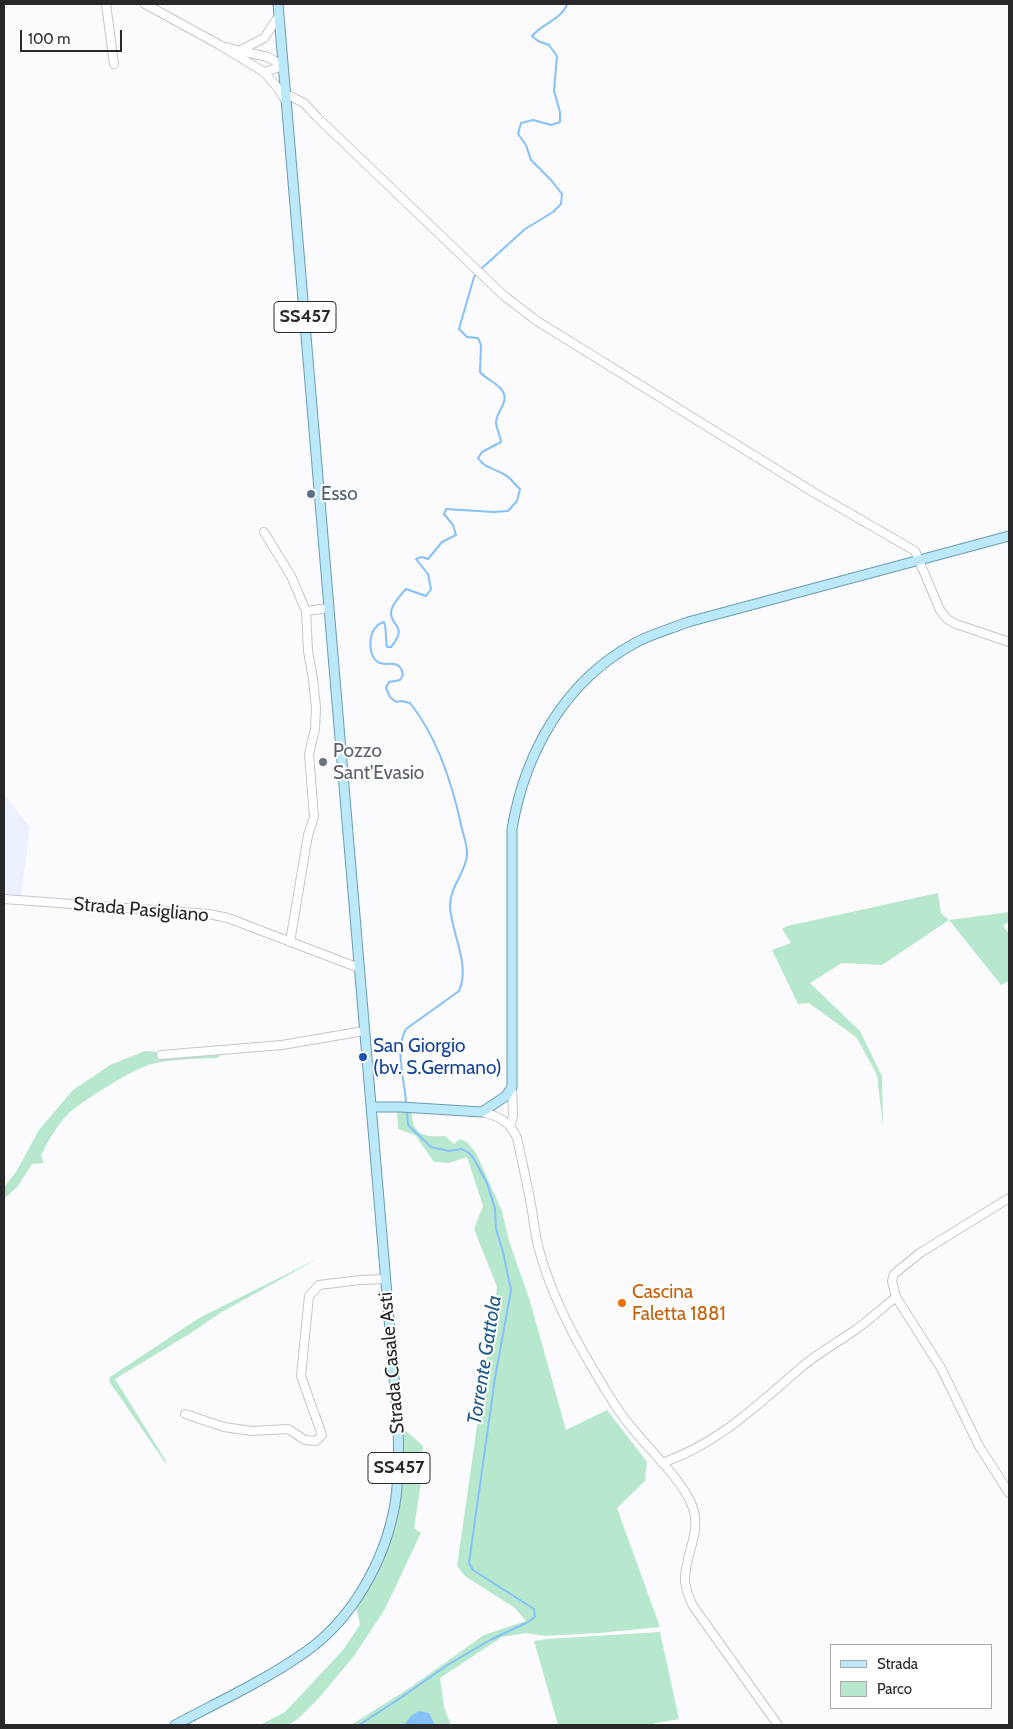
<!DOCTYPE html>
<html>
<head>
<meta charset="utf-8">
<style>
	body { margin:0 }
	#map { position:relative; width:1013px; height:1729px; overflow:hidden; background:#fbfbfe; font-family:Cabin,sans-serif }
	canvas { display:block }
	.frame { position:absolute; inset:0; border:5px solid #28282b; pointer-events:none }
	.legend { position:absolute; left:830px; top:1644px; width:162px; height:65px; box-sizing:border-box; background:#fff; border:1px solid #a9a9aa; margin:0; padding:6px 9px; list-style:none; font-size:15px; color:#28282b }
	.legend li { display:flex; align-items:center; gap:10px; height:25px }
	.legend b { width:25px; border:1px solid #a9a9aa }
	.scale { position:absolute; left:20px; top:30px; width:102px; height:22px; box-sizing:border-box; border:2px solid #28282b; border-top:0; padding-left:6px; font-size:15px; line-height:18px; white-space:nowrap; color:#28282b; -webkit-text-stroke:4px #fff; paint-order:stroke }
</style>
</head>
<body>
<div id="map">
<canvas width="1013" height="1729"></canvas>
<div class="frame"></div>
<ul class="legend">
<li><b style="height:6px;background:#bce9fa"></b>Strada</li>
<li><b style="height:14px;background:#b7e8ce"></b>Parco</li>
</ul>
<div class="scale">100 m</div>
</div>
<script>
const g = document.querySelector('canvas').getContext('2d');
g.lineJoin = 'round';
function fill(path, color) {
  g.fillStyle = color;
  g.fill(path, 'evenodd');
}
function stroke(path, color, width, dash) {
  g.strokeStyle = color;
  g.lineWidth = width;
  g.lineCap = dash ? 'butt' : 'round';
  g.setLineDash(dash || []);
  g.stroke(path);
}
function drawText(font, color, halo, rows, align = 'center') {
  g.font = font + ' Cabin,sans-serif';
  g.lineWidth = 4;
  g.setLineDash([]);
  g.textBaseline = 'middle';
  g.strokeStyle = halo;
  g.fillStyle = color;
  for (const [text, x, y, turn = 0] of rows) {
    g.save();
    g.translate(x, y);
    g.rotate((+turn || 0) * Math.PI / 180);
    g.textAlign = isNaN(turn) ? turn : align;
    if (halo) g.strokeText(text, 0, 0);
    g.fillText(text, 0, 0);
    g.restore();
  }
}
fill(new Path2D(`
	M 4,794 L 30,827 L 21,895 L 4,894 Z`), '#edf0fe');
fill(new Path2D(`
	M 938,893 L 941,913 L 949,920 L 1009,912 L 1009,922 L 1003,925 L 1009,934 L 1009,981 L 1001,985 L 949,920 L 882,965 L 842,963 L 810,983 L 860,1031 L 882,1076 L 883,1127 L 877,1075 L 857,1038 L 809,1003 L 798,1004 L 772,950 L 791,943 L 782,929 L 787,926 Z
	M 197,1047 L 222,1048 L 221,1055 L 217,1058 C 195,1059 173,1059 152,1064 C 134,1068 84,1100 69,1113 C 57,1125 49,1140 41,1155 L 44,1163 L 32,1164 L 18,1186 L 4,1199 L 4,1187 L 16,1172 L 39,1130 L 73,1090 L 110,1065 L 145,1051 L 160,1052 Z
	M 397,1111 L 412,1113 C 412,1136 426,1137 445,1136 L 454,1144 L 460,1139 L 467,1142 L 476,1153 L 502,1211 L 509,1241 L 530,1301 L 566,1430 L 607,1410 L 647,1462 L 645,1481 L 617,1508 L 660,1627 L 600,1633 L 545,1636 L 526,1633 L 502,1637 L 440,1678 L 444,1707 L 451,1725 L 351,1725 L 411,1687 L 484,1635 L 526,1621 L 515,1608 L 465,1576 L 457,1566 L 497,1287 L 474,1229 L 483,1206 L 467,1157 L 449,1163 L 434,1162 L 415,1135 L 398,1129 Z
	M 319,1258 L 220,1313 L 191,1333 L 115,1379 L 166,1461 L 166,1464 L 109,1381 L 110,1377 L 199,1318 Z
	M 398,1425 L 405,1430 L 423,1446 L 421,1482 L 414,1528 L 421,1533 L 385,1609 L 354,1656 L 318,1699 L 299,1718 L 289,1725 L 260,1725 L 285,1712 L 343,1650 L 360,1625 L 355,1601 L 368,1580 L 395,1506 Z
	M 660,1632 L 679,1719 L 646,1725 L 558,1725 L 534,1641 L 547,1639 Z`), '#b7e8ce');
fill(new Path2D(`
	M 419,1711 L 429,1713 L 435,1725 L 404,1725 L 411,1716 Z`), '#86c0f8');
stroke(new Path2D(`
	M 481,269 L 525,229 L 553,212 L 561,204 L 562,194 L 551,180 L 531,160 L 526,145 L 518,134 L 521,123 L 533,120 L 551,125 L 560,122 L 560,112 L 554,91 L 557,56 L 549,45 L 538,41 L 532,36 C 542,24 563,18 567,4
	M 406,1103 C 405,1080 394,1050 406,1029 L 459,991 C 471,965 451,933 450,906 C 450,887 465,873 467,856 C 468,847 464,837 462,829 C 453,786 438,738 410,703 L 401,701 L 396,702 L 390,697 L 386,688 L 389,682 L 400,680 L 403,675 C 402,671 402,667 397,665 C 391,662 384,666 378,662 C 368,656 368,634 377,626 C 378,624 381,623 384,622 C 387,630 385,638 387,647 L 391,647 C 409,625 390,627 391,612 C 392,603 401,595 406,589 L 426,596 L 431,589 L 428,574 L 416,559 L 422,557 L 428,559 L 442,542 L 456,535 L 453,525 L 444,514 L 446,509 L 494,512 L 508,511 L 517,501 L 520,489 C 515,485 511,478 505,475 C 496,469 484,468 478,458 L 482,452 L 501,442 C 500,435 496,428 496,422 C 497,410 511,401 501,389 C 495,382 486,379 480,372 L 481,345 L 478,338 L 467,337 L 459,329 L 474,277 L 477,273
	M 407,1110 L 408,1125 L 431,1147 L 449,1151 L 462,1149 L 469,1153 L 474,1159 L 487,1183 L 495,1209 L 496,1229 L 503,1252 L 511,1290 L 495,1378 L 469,1563 L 473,1570 L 534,1609 L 535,1617 L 528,1622
	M 359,1725 L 399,1699 L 446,1666 L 490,1640 L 526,1623`), '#86c0f8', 2);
const minor = new Path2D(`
	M 106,4 L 114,64
	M 145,4 L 218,44 L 264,72 L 278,88 L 285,100
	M 227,47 L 239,51 L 264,38 L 279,16
	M 240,51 L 268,57 L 283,66 L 264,72
	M 286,94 L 304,103 L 317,117 L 503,295 L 537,321 L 813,492 L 915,551 L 940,610 L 947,619 L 956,624 L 1009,642
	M 264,532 L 291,576 L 306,611 L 308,651 L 313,679 L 316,708 L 315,729 L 309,754 L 314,817 L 308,835 L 290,942
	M 306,611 L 329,608
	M 4,899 L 209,914 L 228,918 L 359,968
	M 161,1055 L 282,1045 L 364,1031
	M 482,1112 C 499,1116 510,1122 517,1138 C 522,1161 527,1183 531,1205 C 534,1221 535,1238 540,1253 C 555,1307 587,1361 617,1408 C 638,1441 675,1469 691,1503 C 704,1531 684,1554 685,1581 C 686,1590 689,1598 693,1606 L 778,1725
	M 510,1126 L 513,1116 L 512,1087
	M 1009,1198 L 920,1253 L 894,1274 L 892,1281 L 896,1297 L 941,1368 L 979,1446 L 1009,1493
	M 185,1414 L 224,1427 L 252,1431 L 288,1429 L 305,1440 L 316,1441 L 322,1435 L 301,1376 L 309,1296 L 319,1285 L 360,1280 L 386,1279
	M 662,1463 C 720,1443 758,1404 804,1365 C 819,1353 836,1343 851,1333 C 867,1322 881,1309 896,1297`);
const major = new Path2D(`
	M 371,1107 L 401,1107 L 482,1112 L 506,1096 L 512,1087 L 512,829 C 525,752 565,681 635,643 C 651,634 671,629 688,622 L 1009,536
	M 175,1725 C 218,1702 264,1681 304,1653 C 352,1620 385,1561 395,1504 C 399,1478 399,1452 398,1425 L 278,4`);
stroke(minor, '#c5c6cd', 10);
stroke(major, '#6b9cb0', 11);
stroke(minor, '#fff', 8);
stroke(major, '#bce9fa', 9);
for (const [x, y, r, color] of [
	[311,494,5,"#5c6f8a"],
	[323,762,5,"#6b7280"],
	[363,1057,5,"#1a4fb4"],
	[622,1303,5,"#e8710a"]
]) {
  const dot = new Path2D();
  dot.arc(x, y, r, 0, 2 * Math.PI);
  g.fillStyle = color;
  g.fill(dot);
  stroke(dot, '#fff', 2);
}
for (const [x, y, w] of [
	[305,317,62],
	[399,1468,62]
]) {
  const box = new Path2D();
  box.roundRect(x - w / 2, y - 15.5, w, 31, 4);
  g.fillStyle = '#fff';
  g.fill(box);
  stroke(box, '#28282b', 1);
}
drawText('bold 18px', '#28282b', null, [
	["SS457",305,317],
	["SS457",399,1468]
]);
drawText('19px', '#4e5e75', '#fff', [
	["Esso",321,494]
], 'left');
drawText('19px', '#5b616d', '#fff', [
	["Pozzo",333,751],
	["Sant'Evasio",333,773]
], 'left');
drawText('19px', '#28282b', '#fff', [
	["Strada Pasigliano",141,910,5],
	["Strada Casale Asti",392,1363,-95]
]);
drawText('19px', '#164399', '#fff', [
	["San Giorgio",373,1046],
	["(bv. S.Germano)",373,1068]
], 'left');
drawText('19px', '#c56008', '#fff', [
	["Cascina",632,1292],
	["Faletta 1881",632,1314]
], 'left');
drawText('italic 20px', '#1e5a8e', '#fff', [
	["Torrente Gattola",485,1360,-81]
]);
</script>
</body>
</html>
